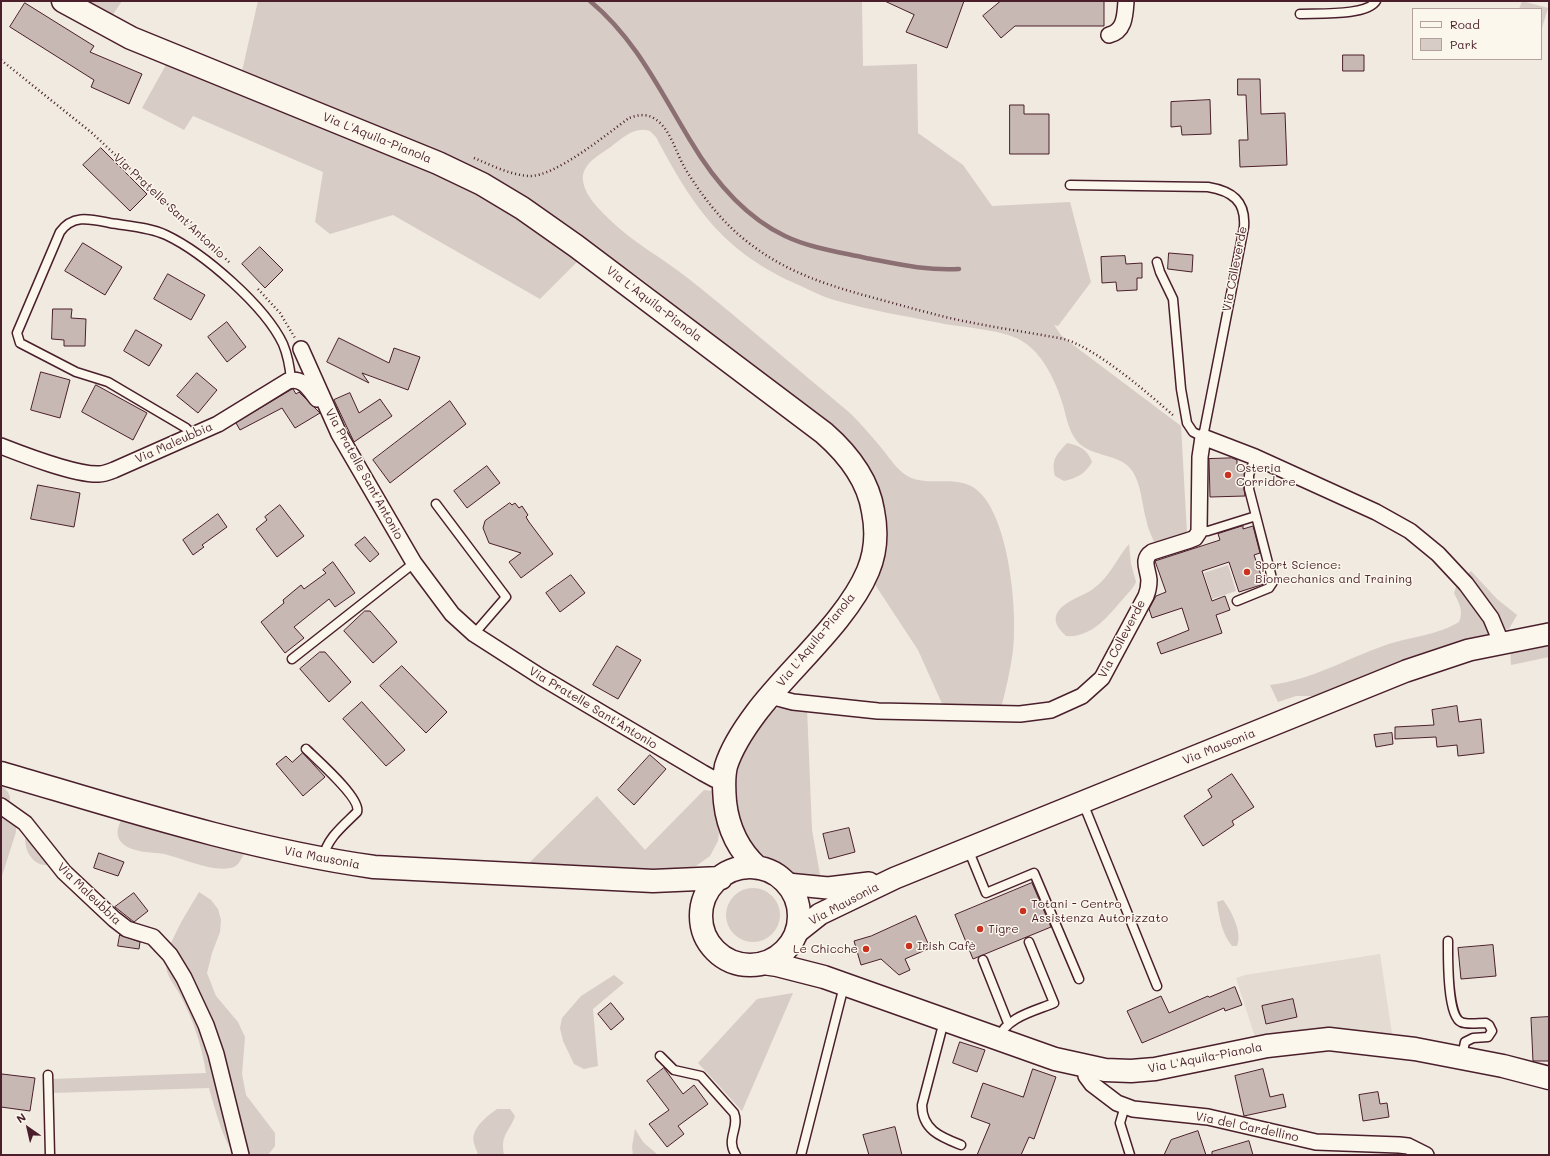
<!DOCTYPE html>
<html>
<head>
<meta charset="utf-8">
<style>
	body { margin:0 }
	#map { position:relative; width:1550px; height:1156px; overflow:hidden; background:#f0eae0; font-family:Mali,sans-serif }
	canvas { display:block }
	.frame { position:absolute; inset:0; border:2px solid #4a1f2b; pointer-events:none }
	.legend { position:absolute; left:1412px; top:8px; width:130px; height:52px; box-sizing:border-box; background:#fbf7ec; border:1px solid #b4a19f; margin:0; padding:5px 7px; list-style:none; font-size:12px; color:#4a1f2b }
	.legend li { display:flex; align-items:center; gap:8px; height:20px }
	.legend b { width:20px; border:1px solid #b4a19f }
	.north { position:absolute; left:8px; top:1108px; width:40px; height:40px; -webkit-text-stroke:3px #fbf7ec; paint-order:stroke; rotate:326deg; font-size:11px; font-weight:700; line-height:16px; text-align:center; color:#4a1f2b }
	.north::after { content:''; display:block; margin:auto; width:14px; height:18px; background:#4a1f2b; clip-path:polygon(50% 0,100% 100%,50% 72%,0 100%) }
</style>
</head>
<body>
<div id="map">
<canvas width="1550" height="1156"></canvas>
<div class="frame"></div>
<ul class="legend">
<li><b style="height:5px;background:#fbf7ec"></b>Road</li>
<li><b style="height:11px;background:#d8ccc6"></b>Park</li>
</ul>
<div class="north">N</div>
</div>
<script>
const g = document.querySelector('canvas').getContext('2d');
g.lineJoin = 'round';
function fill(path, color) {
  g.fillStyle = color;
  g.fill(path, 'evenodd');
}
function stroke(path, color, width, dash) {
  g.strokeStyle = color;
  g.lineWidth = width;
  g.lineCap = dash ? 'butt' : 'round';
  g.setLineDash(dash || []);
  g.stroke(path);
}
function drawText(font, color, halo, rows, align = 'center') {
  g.font = font + ' Mali,sans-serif';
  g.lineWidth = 3;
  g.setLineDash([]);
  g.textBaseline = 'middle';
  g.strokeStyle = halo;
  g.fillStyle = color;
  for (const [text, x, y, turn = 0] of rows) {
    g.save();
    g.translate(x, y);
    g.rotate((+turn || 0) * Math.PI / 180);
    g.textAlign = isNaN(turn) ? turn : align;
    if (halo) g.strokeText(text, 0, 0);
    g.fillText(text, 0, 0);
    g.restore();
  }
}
fill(new Path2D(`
	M 1380,954 L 1392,1034 L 1348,1031 L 1299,1032 L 1255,1037 L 1236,978 L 1245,975 Z`), '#e4dbd2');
fill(new Path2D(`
	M 82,1 L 122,1 L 112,16 Z
	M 258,1 L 862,1 L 863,66 L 917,64 L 918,133 L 963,165 L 992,206 L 1070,202 L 1091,282 L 1058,326 L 1054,325 L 1061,335 L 1072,344 L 1181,426 L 1187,533 L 1154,542 C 1152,536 1148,529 1147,523 C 1142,506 1142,487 1133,472 C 1120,451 1087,459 1074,437 C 1068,427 1066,416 1063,405 C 1056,382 1044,356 1025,343 C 1007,329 963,328 940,323 C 905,316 868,310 834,300 C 823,297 812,291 801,286 C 724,253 694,209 656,137 L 650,131 C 635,126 624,137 613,145 C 602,154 581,163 583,180 C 584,195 599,209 609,219 C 633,243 663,258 689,279 C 743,322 796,368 850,413 C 860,423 869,433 878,444 C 888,455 896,470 909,477 C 930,487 958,474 977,490 C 1009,516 1018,612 1013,651 C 1010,671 1006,689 1001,708 L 944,708 L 918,650 L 872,580 L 882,550 L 825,422 L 640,278 L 539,207 L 491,177 L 466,164 L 242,71 Z
	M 1522,1 L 1548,8 L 1541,31 L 1541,9 L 1519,9 Z
	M 167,63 L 238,90 L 446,178 L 502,207 L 578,261 L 540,299 L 393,215 L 330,234 L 315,222 L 323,172 L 193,116 L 184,130 L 142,108 Z
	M 1067,443 C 1079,445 1088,450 1092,462 C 1085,474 1077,478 1064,481 L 1055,476 C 1051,460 1056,455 1067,443 Z
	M 1129,544 L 1131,564 L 1136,582 C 1133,589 1128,593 1123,599 C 1108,616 1092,638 1066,636 C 1061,631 1054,625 1056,616 C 1060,602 1082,597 1093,589 C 1110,577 1116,559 1129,544 Z
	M 1228,565 L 1236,591 L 1212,599 L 1204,573 Z
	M 1471,571 L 1497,599 L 1517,615 L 1509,629 L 1471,638 L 1420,654 L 1318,696 L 1296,696 L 1278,702 L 1270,685 C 1315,679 1345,659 1386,645 C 1409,637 1438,635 1459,622 C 1464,611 1459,603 1454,593 L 1458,581 Z
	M 1549,642 L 1549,657 L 1511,665 L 1510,647 Z
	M 780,708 L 807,708 L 812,830 L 821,880 L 794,874 L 780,865 L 764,859 L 750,850 L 731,795 L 740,751 L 772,709 Z
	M 1,786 C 8,790 13,797 8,804 L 1,802 Z
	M 704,790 L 713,791 L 719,833 L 718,841 L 710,856 L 696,866 L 678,870 L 651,870 L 528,864 L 597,796 L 645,850 Z
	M 1,812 L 16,824 L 16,832 L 1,879 Z
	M 122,819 L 173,836 L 244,854 C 240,861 238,867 230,868 C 212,872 182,858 164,854 C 151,852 134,853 123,844 C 115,837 117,827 122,819 Z
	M 27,831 L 50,863 L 47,865 C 31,866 21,845 27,831 Z
	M726 915a27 27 0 1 1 54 0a27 27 0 1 1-54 0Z
	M 199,892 L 211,900 L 218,909 L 221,920 L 220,932 L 212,953 L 207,973 L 216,996 L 238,1022 L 245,1037 L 242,1074 L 246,1095 L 275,1133 L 275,1146 L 268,1155 L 234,1155 C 221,1134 216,1112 209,1088 L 52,1093 L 52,1079 L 206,1073 C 202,1046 193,1019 180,995 C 175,985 166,976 166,965 C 165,946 189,909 199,892 Z
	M 1223,900 C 1231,910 1243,933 1237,946 L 1232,946 C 1222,934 1219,917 1217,902 Z
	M 614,975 L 624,983 L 593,1009 L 598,1066 L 584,1069 L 574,1064 L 563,1041 L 560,1028 L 562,1018 L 581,996 Z
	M 793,993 L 742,1111 L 698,1063 L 757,999 Z
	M 497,1109 L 510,1109 L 515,1116 C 509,1133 500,1134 504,1155 L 478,1155 C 477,1151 475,1147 474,1143 C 470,1129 487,1116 497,1109 Z
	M 635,1129 L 643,1142 L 658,1155 L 633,1155 L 632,1147 Z`), '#d8ccc6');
stroke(new Path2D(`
	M 590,1 C 636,39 660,91 690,140 C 713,179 743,216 785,236 C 810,248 839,252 866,258 C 897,264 927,271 959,269`), '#8c6f72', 4.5);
const building = new Path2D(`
	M 885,1 L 964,1 L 947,48 L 906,32 L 914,15 Z
	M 1001,1 L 1104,1 L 1104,26 L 1015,26 L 1001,38 L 983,16 Z
	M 25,3 L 94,46 L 90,52 L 142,74 L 129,104 L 91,87 L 94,80 L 10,27 Z
	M 1343,55 L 1364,55 L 1364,71 L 1343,71 Z
	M 1238,79 L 1260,79 L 1261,114 L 1285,113 L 1287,165 L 1240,167 L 1239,140 L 1248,140 L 1246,95 L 1238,95 Z
	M 1210,100 L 1211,134 L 1182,135 L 1181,126 L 1171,127 L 1171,102 Z
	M 1010,105 L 1024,105 L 1024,114 L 1049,114 L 1049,154 L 1010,154 Z
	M 101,148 L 147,194 L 130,211 L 83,165 Z
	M 83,243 L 122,267 L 105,295 L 65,271 Z
	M 260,247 L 283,270 L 265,288 L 242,264 Z
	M 1169,253 L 1193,255 L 1192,272 L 1168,269 Z
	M 1125,256 L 1126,264 L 1142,263 L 1142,278 L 1137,278 L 1137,290 L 1117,291 L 1116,282 L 1102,283 L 1101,257 Z
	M 168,274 L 205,295 L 191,320 L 154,299 Z
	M 53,309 L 72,309 L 71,318 L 86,319 L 85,346 L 64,346 L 64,340 L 52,339 Z
	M 227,322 L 246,347 L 227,362 L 208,337 Z
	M 136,330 L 162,345 L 149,366 L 124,351 Z
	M 339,338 L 389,363 L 394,348 L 420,357 L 408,390 L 362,373 L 369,383 L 327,362 Z
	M 41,372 L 70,380 L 60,418 L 31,410 Z
	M 197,373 L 217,390 L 198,413 L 177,396 Z
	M 96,385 L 147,413 L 133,440 L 82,412 Z
	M 293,389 L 296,394 L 299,392 L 320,413 L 295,428 L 282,408 L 240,430 L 236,423 Z
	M 350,393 L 359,413 L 380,399 L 392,416 L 354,442 L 334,400 Z
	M 450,401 L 466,424 L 390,483 L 373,460 Z
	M 1232,458 L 1237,460 L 1237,470 L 1245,470 L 1244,489 L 1245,496 L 1210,497 L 1209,459 Z
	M 487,466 L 500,483 L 467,508 L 454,491 Z
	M 38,485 L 80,493 L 74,527 L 31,519 Z
	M 510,503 L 512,505 L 515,503 L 519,508 L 522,506 L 528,515 L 526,517 L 529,522 L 553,554 L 521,578 L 509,562 L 521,553 L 489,543 L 483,528 L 485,521 Z
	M 280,505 L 304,536 L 277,557 L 256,529 L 267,520 L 265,517 Z
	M 218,514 L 227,527 L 202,545 L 204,547 L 193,555 L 183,540 Z
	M 1243,526 L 1243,529 L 1253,526 L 1260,553 L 1254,555 L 1264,584 L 1239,592 L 1229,562 L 1202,571 L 1212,601 L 1225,596 L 1230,610 L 1216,615 L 1222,633 L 1161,654 L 1157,643 L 1189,630 L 1182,608 L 1152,618 L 1149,609 L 1156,596 L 1166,592 L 1155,561 L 1220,540 L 1218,534 Z
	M 365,537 L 379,554 L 370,562 L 355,545 Z
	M 333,562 L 355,593 L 335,607 L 329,599 L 294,627 L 304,638 L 285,653 L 261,622 L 284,603 L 283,600 L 301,585 L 304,589 L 326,573 L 323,570 Z
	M 571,575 L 585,593 L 560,612 L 546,593 Z
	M 365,611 L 370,611 L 397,642 L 373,663 L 344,631 Z
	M 617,646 L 641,660 L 618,699 L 593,685 Z
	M 320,652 L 325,652 L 351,682 L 329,702 L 300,669 Z
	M 402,666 L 447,712 L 426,733 L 380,686 Z
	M 362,702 L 405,750 L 386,766 L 343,719 Z
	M 1457,706 L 1459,722 L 1481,719 L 1484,753 L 1458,756 L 1457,745 L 1437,747 L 1436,737 L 1395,739 L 1395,727 L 1434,725 L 1432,710 Z
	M 1392,733 L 1393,744 L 1376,747 L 1374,735 Z
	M 303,753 L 325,777 L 303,796 L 276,764 L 286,756 L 292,762 Z
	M 650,755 L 666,769 L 634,805 L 618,790 Z
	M 1232,774 L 1254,807 L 1232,821 L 1234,825 L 1203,846 L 1184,816 L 1212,797 L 1208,790 Z
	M 849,828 L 855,852 L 829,859 L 823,834 Z
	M 99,853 L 124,862 L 118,876 L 94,868 Z
	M 1032,883 L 1051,927 L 973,959 L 955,915 Z
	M 134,893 L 148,911 L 134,922 L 115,907 Z
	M 916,916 L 930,948 L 905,959 L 910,970 L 899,975 L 881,959 L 861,965 L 854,941 L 871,936 Z
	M 120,935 L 140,942 L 139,949 L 118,946 Z
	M 1493,945 L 1496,976 L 1461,979 L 1458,948 Z
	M 1235,987 L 1242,1005 L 1225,1011 L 1224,1008 L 1142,1043 L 1127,1011 L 1161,996 L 1169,1013 L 1208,996 L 1209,997 Z
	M 1293,999 L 1297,1017 L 1266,1024 L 1262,1006 Z
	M 611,1003 L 624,1019 L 611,1030 L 598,1014 Z
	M 1549,1017 L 1549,1061 L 1533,1061 L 1531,1018 Z
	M 960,1042 L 985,1050 L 977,1072 L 953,1063 Z
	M 664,1068 L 683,1094 L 694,1085 L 708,1104 L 678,1126 L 684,1134 L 667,1147 L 649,1124 L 669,1110 L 647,1081 Z
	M 1033,1069 L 1056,1077 L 1034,1139 L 1029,1137 L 1021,1155 L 977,1155 L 990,1124 L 971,1117 L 983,1083 L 1023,1097 Z
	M 1263,1069 L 1270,1097 L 1283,1094 L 1286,1107 L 1244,1116 L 1235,1076 Z
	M 2,1074 L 35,1078 L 30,1111 L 1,1107 Z
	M 1378,1092 L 1380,1104 L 1387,1103 L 1389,1117 L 1363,1121 L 1359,1095 Z
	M 895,1127 L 902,1155 L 869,1155 L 863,1135 Z
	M 1198,1131 L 1206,1155 L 1164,1155 L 1171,1140 Z
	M 1249,1141 L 1253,1155 L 1212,1155 L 1212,1152 Z`);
fill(building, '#c8b8b3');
stroke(building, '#4a1f2b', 1);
const service = new Path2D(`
	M 1300,14 C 1318,13 1367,16 1376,1
	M 1070,185 L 1208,187 C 1232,191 1246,201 1244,227 L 1203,437 L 1193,432 L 1187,423 L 1181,389 L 1173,299 L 1160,272 L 1157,262
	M 194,436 L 186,428 L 108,382 L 76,372 L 20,343 L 17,333 L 60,232 C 73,214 90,219 110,223 C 128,226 149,227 166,235 C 204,253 265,306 283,344 C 288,356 290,368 291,380
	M 436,504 L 506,597 L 474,634
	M 1199,532 L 1208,531 L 1256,516
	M 1237,601 L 1269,588 L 1273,582 L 1249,489 L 1249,475 L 1255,457
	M 292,659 L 414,563
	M 306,749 C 316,759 362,799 357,812 C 343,826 327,838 323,858
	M 1083,803 L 1157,986
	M 968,849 L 986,893 L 1034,873 L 1079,979
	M 1448,941 C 1448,955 1447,1016 1461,1022 C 1467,1025 1478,1023 1486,1023 L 1489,1025 L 1492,1031 L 1488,1037 L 1473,1038 L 1465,1042 L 1462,1056
	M 983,960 L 1008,1023
	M 944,1021 L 922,1105 C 922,1130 941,1137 961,1145
	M 998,1039 C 1006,1017 1035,1011 1054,1003 L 1029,942
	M 660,1056 L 674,1070 L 701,1076 L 734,1113 C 740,1128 725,1139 736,1155
	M 48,1075 L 50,1155
	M 1125,1106 L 1120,1123 L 1130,1155
	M 801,1155 L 844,986`);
const minor = new Path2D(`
	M 1109,35 C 1125,31 1125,15 1126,1
	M 301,349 L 339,434 L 414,563 L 452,614 L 474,634 L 541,677 L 703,773 L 714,779 L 724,782
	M 1,446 C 24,455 75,475 99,474 C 104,474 109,472 114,470 L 218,424 L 288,381 C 303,377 309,389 317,399
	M 770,696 L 793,702 L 878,711 L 1020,714 L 1051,710 L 1082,696 L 1102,678 L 1146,596 C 1148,591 1149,585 1149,580 C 1148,569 1141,559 1152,552 L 1190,540 L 1195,538 L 1199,532 L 1200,457 L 1203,437 L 1255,457 L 1376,512 L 1410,531 L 1438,554 L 1466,584 L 1491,618 L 1501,642
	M 1,806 L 25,823 L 64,872 L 114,919 L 127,929 L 153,937 L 170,955 L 184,978 L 206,1025 L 216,1054 L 241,1155
	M 1086,1067 L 1086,1076 L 1092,1084 L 1117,1103 L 1133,1109 L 1208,1117 L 1316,1142 L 1399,1145 L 1408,1146 L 1426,1155`);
const secondary = new Path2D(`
	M 787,884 L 828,888 L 869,883
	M 796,933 L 820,914 L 895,878 L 1406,671 L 1469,650 L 1549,634`);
const primary = new Path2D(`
	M 63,1 L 131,38 L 438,163 L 482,184 L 522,208 L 576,246 L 824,433 C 848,454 868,479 873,511 C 877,531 876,552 868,571 C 847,621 789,669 756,713 C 744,729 732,747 726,766 C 723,778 724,790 725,802 C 728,829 738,850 758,868
	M 1,773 C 124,809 247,849 374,867 L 653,881 L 721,878
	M701 916a49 49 0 1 1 98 0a49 49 0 1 1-98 0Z
	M 763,963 L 777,965 L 824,977 L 1055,1059 L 1105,1070 L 1131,1071 L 1155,1069 L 1267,1046 L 1329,1039 L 1415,1049 L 1503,1066 L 1549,1078`);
stroke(service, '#4a1f2b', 11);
stroke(minor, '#4a1f2b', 18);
stroke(secondary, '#4a1f2b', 24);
stroke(primary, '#4a1f2b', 25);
stroke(new Path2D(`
	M 1,60 L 92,133 L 230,263
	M 474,158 C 491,165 510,175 529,176 C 555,177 607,134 629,118 C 637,115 647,113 655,119 C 671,129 676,154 686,170 C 704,199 725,226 753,246 C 794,277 841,289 889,302 C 911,308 932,314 954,319 C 990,327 1027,332 1064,339 C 1096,348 1148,393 1174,416
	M 258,289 L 280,313 L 295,338`), '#4a1f2b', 2.5, [1, 3]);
stroke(service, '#fbf7ec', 8);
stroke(minor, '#fbf7ec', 15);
stroke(secondary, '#fbf7ec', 21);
stroke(primary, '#fbf7ec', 22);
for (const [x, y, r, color] of [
	[1228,475,4,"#c8321e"],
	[1247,572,4,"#c8321e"],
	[1023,911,4,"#c8321e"],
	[980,929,4,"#c8321e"],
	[909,946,4,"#c8321e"],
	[866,949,4,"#c8321e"]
]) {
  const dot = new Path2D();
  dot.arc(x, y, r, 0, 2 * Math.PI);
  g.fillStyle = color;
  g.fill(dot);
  stroke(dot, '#fbf7ec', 1.5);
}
drawText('12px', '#4a1f2b', '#fbf7ec', [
	["Via L'Aquila-Pianola",377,138,22],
	["Via Pratelle Sant'Antonio",169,206,43],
	["Via Colleverde",1235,269,-79],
	["Via L'Aquila-Pianola",654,304,37],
	["Via Maleubbia",174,443,-24],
	["Via Pratelle Sant'Antonio",364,474,61],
	["Via Colleverde",1122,639,-62],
	["Via L'Aquila-Pianola",816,640,-51],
	["Via Pratelle Sant'Antonio",593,708,31],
	["Via Mausonia",1219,747,-22],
	["Via Mausonia",322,858,11],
	["Via Maleubbia",89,894,44],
	["Via Mausonia",844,904,-28],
	["Via L'Aquila-Pianola",1205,1058,-11],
	["Via del Cardellino",1247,1127,12]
]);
drawText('12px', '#4a1f2b', '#fbf7ec', [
	["Osteria",1236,468],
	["Corridore",1236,482],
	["Sport Science:",1255,565],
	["Biomechanics and Training",1255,579],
	["Totani - Centro",1031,904],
	["Assistenza Autorizzato",1031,918],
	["Tigre",988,929],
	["Irish Cafè",917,946],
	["Le Chicche",858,949,"right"]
], 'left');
</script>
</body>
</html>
